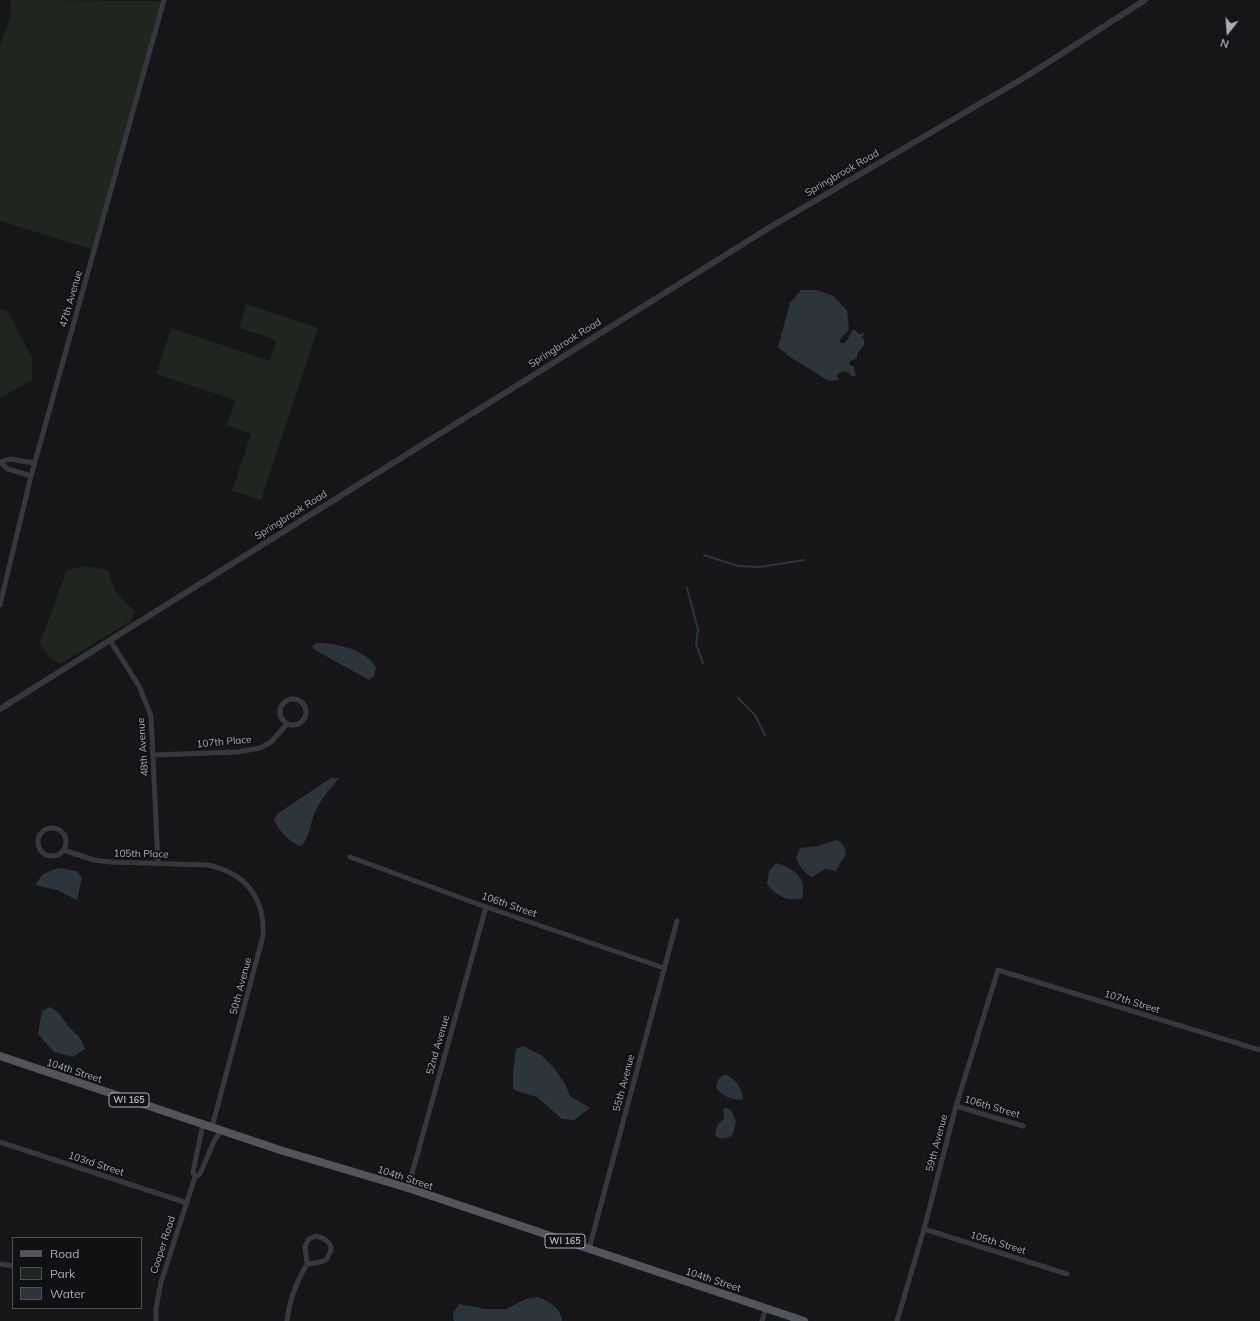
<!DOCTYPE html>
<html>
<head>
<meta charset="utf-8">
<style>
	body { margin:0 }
	#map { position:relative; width:1260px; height:1321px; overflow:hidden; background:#161618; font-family:Mulish,sans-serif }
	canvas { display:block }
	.legend { position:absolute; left:12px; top:1237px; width:130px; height:72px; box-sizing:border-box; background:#111113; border:1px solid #4d4f55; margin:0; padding:5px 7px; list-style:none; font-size:12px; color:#a8adb8 }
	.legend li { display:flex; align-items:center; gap:8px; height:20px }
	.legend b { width:20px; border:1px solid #4d4f55 }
	.north { position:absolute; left:1208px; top:12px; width:40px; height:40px; -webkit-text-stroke:3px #111113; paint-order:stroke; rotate:197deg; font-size:11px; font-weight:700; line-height:16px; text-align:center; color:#a8adb8 }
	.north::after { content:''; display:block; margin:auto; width:14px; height:18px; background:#a8adb8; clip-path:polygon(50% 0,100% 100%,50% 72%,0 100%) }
</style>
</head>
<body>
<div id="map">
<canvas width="1260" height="1321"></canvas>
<ul class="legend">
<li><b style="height:5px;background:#53555c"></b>Road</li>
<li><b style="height:11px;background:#1e261f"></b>Park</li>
<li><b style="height:11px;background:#2c353c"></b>Water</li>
</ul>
<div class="north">N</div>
</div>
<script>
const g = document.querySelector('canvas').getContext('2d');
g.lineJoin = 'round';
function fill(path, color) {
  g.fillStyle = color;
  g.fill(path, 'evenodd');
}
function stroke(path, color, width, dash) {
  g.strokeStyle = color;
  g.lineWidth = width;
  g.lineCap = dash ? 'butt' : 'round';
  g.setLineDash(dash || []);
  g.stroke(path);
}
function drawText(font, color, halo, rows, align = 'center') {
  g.font = font + ' Mulish,sans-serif';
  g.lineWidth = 3.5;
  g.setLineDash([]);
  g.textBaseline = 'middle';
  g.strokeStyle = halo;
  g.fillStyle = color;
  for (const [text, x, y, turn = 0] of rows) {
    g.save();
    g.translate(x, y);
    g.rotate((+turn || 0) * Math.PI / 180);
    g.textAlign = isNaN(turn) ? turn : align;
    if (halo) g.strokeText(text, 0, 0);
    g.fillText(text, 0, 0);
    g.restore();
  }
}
fill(new Path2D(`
	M 11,0 L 164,1 L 94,250 L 0,221 L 0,45 L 10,18 Z
	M 246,304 L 318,328 L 261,500 L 232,491 L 251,434 L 227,425 L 235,400 L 156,374 L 171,328 L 270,361 L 276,340 L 239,328 Z
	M 0,308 L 9,313 L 32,358 L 32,380 L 0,398 Z
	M 85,566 L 108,570 C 114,592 118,596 135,611 L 131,621 L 60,664 L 50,658 L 39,642 C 51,619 57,594 67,570 Z`), '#1e261f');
fill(new Path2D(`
	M 801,290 L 816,290 L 833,296 L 847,310 L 849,330 L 840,339 L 840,343 L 845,343 L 849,337 L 852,330 L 855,330 L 859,334 L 864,333 L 862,338 L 864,339 L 864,345 L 857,354 L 857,358 L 849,362 L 850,365 L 854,367 L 854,369 L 856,375 L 852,377 L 849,373 L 843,371 L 839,373 L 837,375 L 839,380 L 829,381 L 790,357 L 778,347 L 790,303 Z
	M 316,643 C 333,643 355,647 368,658 C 372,660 374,665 376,668 L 374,676 L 369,680 L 315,650 L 312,646 Z
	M 331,778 L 339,778 C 330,789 321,799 315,812 C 310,823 310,838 301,846 C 291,844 277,829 274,819 L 277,814 Z
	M 837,840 C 843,844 846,848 846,855 L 840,863 L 836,871 L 825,869 L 812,877 C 803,873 800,866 796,858 L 800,848 L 818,846 Z
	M 776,863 C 786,866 798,871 802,882 C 804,887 803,893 802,898 C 789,903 775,895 767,884 L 769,871 Z
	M 58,868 L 77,871 L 82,878 L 77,900 L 57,890 L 35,885 L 43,874 Z
	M 50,1007 C 61,1014 61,1016 68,1026 C 77,1036 80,1034 85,1049 L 73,1057 L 54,1052 L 38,1034 L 42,1011 Z
	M 523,1046 L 541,1055 L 554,1068 L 565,1084 L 570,1096 L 590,1108 L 574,1120 L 562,1119 L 537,1097 L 520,1092 L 513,1089 L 513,1072 L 516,1049 Z
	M 723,1075 L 727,1075 C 736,1081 742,1087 743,1098 L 742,1100 C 731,1099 722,1097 716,1087 L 718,1080 Z
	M 726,1108 L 731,1110 L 736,1121 L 733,1135 C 725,1139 721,1141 715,1135 L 717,1125 L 724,1119 L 723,1109 Z
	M 538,1297 C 550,1302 561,1308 562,1321 L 454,1321 L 453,1313 L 459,1304 L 486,1309 L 506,1309 L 526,1299 Z`), '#2c353c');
stroke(new Path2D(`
	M 704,555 L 738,566 L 759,567 L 804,560
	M 687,588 L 698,629 L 696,644 L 703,663
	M 738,698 L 755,715 L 765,735`), '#2c353c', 2);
stroke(new Path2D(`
	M 0,462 L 8,469 L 31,476
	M 1,462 L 10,459 L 34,463
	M 0,605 L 31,476 L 164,0
	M 110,640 L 139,686 L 151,716 L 158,863
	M280 712a13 13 0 1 1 26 0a13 13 0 1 1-26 0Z
	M 153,755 L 238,752 L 260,748 L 271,742 L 287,724
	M38 842a14 14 0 1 1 28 0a14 14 0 1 1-28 0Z
	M 63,850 L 94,860 L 111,862 L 208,865 C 245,873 265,897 263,936 L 212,1127
	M 350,857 L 486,907 L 664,968
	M 956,1106 L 1023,1126
	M 0,1142 L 187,1203
	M 195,1177 L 200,1174 L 215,1139 L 222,1130
	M 408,1188 L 486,907
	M 924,1229 L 1067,1274
	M 316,1236 C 324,1238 334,1243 330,1253 C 329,1254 327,1258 327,1259 C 322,1263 313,1263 307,1264 L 305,1246 L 309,1239 Z
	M 589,1249 L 677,921
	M 0,1264 L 13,1266
	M 156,1321 L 156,1308 L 161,1282 L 195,1177 L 193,1172 L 203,1124
	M 287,1321 C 289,1300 297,1281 307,1264
	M 762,1321 L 766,1308
	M 897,1321 L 924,1229 L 956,1106 L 998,970 L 1260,1050`), '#37383d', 5);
stroke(new Path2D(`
	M 0,709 L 767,229 L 1027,76 L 1145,0`), '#37383d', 6);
stroke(new Path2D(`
	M 0,1056 L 280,1150 L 408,1188 L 804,1321`), '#53555c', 8);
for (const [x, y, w] of [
	[129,1100,40],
	[565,1241,40]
]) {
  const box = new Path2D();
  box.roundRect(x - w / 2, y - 7, w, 14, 3);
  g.fillStyle = '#111113';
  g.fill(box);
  stroke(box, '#a8adb8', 1);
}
drawText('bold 9px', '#a8adb8', null, [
	["WI 165",129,1100],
	["WI 165",565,1241]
]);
drawText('10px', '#a8adb8', '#111113', [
	["Springbrook Road",842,173,-30],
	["47th Avenue",71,299,-74],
	["Springbrook Road",565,343,-32],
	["Springbrook Road",291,515,-32],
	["107th Place",224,742,-5],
	["48th Avenue",143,747,-94],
	["105th Place",141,854,1],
	["106th Street",509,905,19],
	["50th Avenue",241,986,-75],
	["107th Street",1132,1002,17],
	["52nd Avenue",438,1045,-74],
	["104th Street",74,1071,18],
	["55th Avenue",624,1083,-75],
	["106th Street",992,1107,16],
	["59th Avenue",937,1143,-75],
	["103rd Street",96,1164,18],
	["104th Street",405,1178,18],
	["105th Street",998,1243,17],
	["Cooper Road",163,1245,-72],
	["104th Street",713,1280,18]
]);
</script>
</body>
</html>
